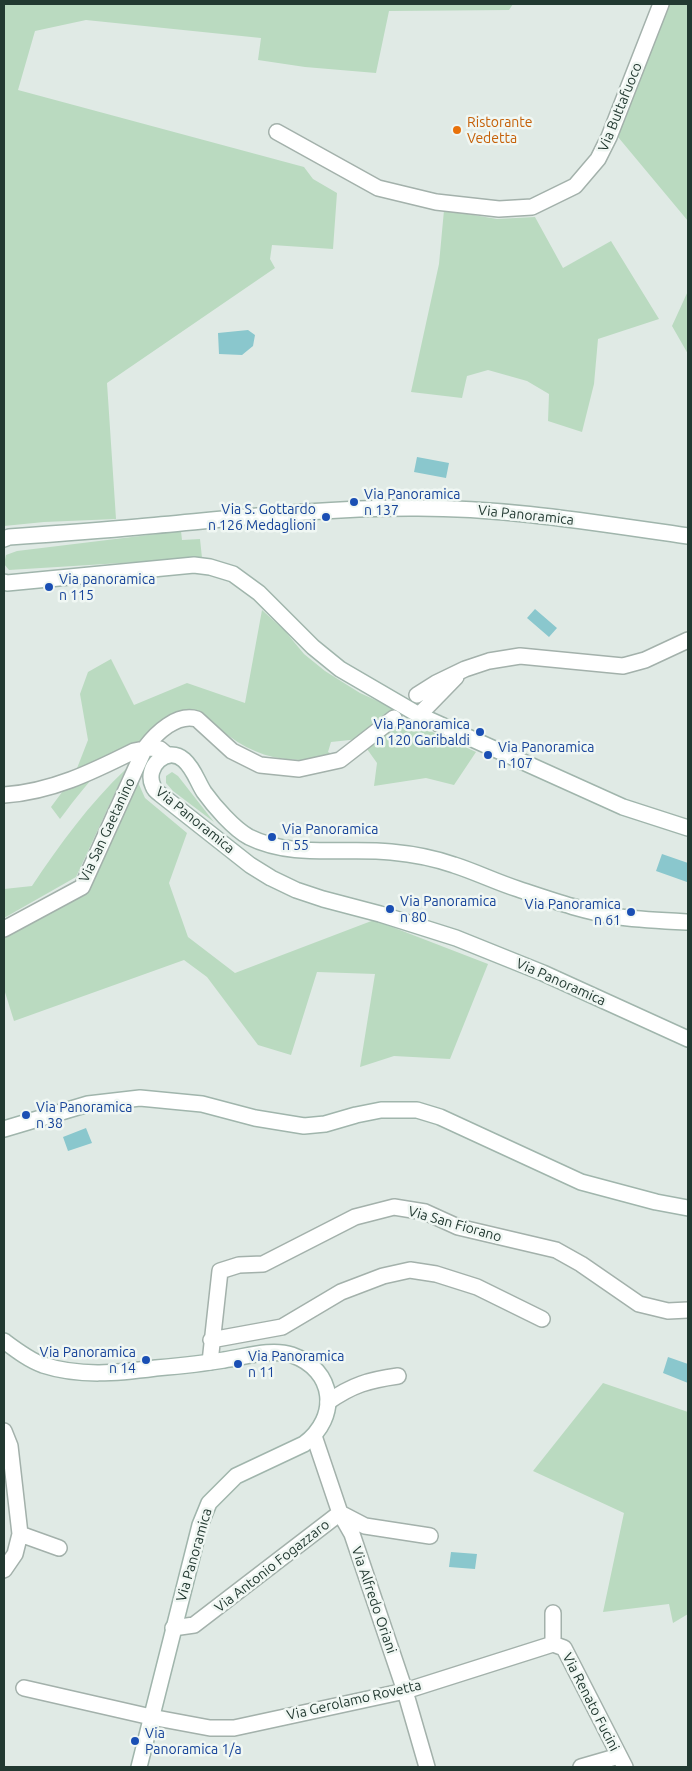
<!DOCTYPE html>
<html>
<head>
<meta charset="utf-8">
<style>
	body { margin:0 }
	#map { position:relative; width:692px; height:1771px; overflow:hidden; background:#e0eae5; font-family:Ubuntu,sans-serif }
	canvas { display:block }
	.frame { position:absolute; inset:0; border:5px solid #223931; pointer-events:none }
</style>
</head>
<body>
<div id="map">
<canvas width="692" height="1771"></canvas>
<div class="frame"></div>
</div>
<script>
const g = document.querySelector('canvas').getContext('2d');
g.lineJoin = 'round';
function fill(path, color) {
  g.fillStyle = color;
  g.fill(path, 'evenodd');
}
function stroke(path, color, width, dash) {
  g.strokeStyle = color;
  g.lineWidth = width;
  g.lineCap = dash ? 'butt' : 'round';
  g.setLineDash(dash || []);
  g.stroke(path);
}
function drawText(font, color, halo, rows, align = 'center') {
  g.font = font + ' Ubuntu,sans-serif';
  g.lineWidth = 5;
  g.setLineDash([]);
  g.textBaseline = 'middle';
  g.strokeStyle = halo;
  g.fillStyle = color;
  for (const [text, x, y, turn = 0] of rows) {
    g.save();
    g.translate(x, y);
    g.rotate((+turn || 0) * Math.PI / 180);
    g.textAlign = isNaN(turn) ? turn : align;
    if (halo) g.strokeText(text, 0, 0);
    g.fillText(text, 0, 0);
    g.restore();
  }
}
fill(new Path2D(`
	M 4,4 L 513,4 L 509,10 L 389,11 L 376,73 L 305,67 L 258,60 L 261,38 L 86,20 L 35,31 L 18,90 L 304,167 L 313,179 L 337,193 L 333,249 L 272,245 L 270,259 L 275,268 L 107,383 L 116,519 L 44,522 L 4,526 Z
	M 669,4 L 688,4 L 688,221 L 618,137 Z
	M 444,210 L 497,219 L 535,217 L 563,268 L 611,241 L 659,319 L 598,339 L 594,384 L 582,432 L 548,421 L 549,394 L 527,381 L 488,370 L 467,376 L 462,398 L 411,392 L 439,264 Z
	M 688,291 L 688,354 L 672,326 Z
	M 181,531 L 182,540 L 200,539 L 202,558 L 9,570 L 4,564 L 6,555 L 17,551 Z
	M 262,610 L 285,631 L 304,654 L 325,671 L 360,693 L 395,709 L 359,739 L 331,742 L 328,752 L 336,756 C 298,764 262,761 229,736 C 218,728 207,718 195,711 C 173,706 161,724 147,737 C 136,746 122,752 111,761 C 91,777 76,798 60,819 L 51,807 L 74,776 L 88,740 L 80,694 L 88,672 L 111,659 L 134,705 L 187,683 L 245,703 Z
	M 404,719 L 476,752 L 454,785 L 426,778 L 374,786 L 377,763 L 367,749 Z
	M 126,769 L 76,877 L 4,918 L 4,889 L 32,886 C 60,844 89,804 126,769 Z
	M 172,772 L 178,776 L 214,822 L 173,791 L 166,783 L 166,776 Z
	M 137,780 L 145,798 L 187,833 L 169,883 L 188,937 L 235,973 L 374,920 L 488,964 L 450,1059 L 394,1056 L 360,1067 L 375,974 L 317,972 L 291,1055 L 258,1045 L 207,977 L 184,960 L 14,1021 L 4,989 L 4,936 L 87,892 Z
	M 603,1383 L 688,1412 L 688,1614 L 673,1623 L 669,1604 L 603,1612 L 624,1513 L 533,1471 Z`), '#badac0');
fill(new Path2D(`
	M 248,330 L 255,335 L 253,346 L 242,355 L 219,354 L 218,333 Z
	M 417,457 L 449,463 L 446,478 L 414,472 Z
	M 535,609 L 557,628 L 549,637 L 527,618 Z
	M 662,854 L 688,863 L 687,882 L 656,871 Z
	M 86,1128 L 92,1143 L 68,1151 L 63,1137 Z
	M 668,1357 L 688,1364 L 688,1383 L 663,1373 Z
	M 451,1552 L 477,1554 L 475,1569 L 449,1567 Z`), '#8ac7cd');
const street = new Path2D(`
	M 277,132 L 378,188 L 436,202 L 499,209 L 532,207 L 575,186 L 598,159 L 609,137 L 661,4
	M 417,695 L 436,683 L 465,669 L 489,661 L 520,656 L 623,666 L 645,660 L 688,640
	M 419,715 L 456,677
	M 4,795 C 51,792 92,772 134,751 L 149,748 L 160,749 L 167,755
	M 4,929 L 82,887 L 145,748 C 156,733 177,713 197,719 L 232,751 L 260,765 L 299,769 L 340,760 L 394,718
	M 211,1340 L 282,1327 L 341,1292 L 383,1276 L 410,1270 L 436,1274 L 477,1287 L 542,1319
	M 210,1362 L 220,1271 L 239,1265 L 263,1264 L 355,1217 L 394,1207 L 425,1212 L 458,1227 L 556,1250 L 581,1264 L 639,1304 L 668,1311 L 688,1310
	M 328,1402 C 352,1385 369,1380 398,1376
	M 4,1431 L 10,1446 L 20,1534 L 15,1554 L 4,1570
	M 314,1436 L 340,1513 L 352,1534 L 405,1691 L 427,1767
	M 20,1534 L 59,1548
	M 553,1613 L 553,1644 L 564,1648 L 625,1767
	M 173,1628 L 194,1625 L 340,1513 L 365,1526 L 430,1536
	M 24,1688 L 151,1717 L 210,1728 L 234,1728 L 405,1691 L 553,1644
	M 581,1767 L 619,1756`);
const secondary = new Path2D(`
	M 4,539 L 9,537 C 52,534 95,531 138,527 C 228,519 319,508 410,508 C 503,507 596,523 688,536
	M 4,582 L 7,583 L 194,565 L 210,567 L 233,574 L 259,593 L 313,647 L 340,669 L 419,715 L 623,807 L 688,828
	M 688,922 C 666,921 643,920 620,917 C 585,912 551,900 518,889 C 496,882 476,872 454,865 C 434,858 413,854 391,852 C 345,847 293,859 249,837 C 234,829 214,806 204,792 C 197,781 194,769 184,760 C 167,745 144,767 153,786 C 154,789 157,792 160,794 L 250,865 L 271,878 L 296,890 L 323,899 L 380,914 L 456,938 L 543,973 L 688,1039
	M 4,1129 L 88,1104 L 140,1098 L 202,1104 L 255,1118 L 304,1126 L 325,1124 L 356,1115 L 381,1110 L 417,1110 L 440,1117 L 581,1182 L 656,1202 L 688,1208
	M 4,1341 C 16,1350 29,1360 43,1365 C 80,1377 118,1373 156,1368 C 179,1366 201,1364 224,1360 C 245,1357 271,1348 292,1355 C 335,1370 340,1417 304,1444 L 236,1476 L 209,1503 L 200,1525 L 139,1767`);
stroke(street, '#a3b1ab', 18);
stroke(secondary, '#a0b5ac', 18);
stroke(street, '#fff', 15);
stroke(secondary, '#fff', 15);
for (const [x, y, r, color] of [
	[457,130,5,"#e8710a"],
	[354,502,5,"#1a4fb4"],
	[326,517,5,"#1a4fb4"],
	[49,587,5,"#1a4fb4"],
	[480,732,5,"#1a4fb4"],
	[488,755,5,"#1a4fb4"],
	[272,837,5,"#1a4fb4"],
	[390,909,5,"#1a4fb4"],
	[631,912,5,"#1a4fb4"],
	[26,1115,5,"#1a4fb4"],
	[146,1360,5,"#1a4fb4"],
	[238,1364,5,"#1a4fb4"],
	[135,1741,5,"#1a4fb4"]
]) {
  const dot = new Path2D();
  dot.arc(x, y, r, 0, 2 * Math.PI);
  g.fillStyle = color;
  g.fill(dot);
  stroke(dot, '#f0f7f3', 2);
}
drawText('14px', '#223931', '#f0f7f3', [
	["Via Buttafuoco",620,107,-68],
	["Via Panoramica",526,515,6],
	["Via Panoramica",195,820,39],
	["Via San Gaetanino",107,830,-65],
	["Via Panoramica",561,982,24],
	["Via San Fiorano",455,1224,16],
	["Via Panoramica",194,1555,-74],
	["Via Antonio Fogazzaro",272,1566,-38],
	["Via Alfredo Oriani",374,1600,71],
	["Via Gerolamo Rovetta",354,1700,-13],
	["Via Renato Fucini",591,1702,63]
]);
drawText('14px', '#c56008', '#f0f7f3', [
	["Ristorante",467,122],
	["Vedetta",467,138]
], 'left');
drawText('14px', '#164399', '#f0f7f3', [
	["Via Panoramica",364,494],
	["n 137",364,510],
	["Via S. Gottardo",316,509,"right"],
	["n 126 Medaglioni",316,525,"right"],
	["Via panoramica",59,579],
	["n 115",59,595],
	["Via Panoramica",470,724,"right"],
	["n 120 Garibaldi",470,740,"right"],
	["Via Panoramica",498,747],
	["n 107",498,763],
	["Via Panoramica",282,829],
	["n 55",282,845],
	["Via Panoramica",400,901],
	["n 80",400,917],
	["Via Panoramica",621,904,"right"],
	["n 61",621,920,"right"],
	["Via Panoramica",36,1107],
	["n 38",36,1123],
	["Via Panoramica",136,1352,"right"],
	["n 14",136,1368,"right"],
	["Via Panoramica",248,1356],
	["n 11",248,1372],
	["Via",145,1733],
	["Panoramica 1/a",145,1749]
], 'left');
</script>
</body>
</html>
